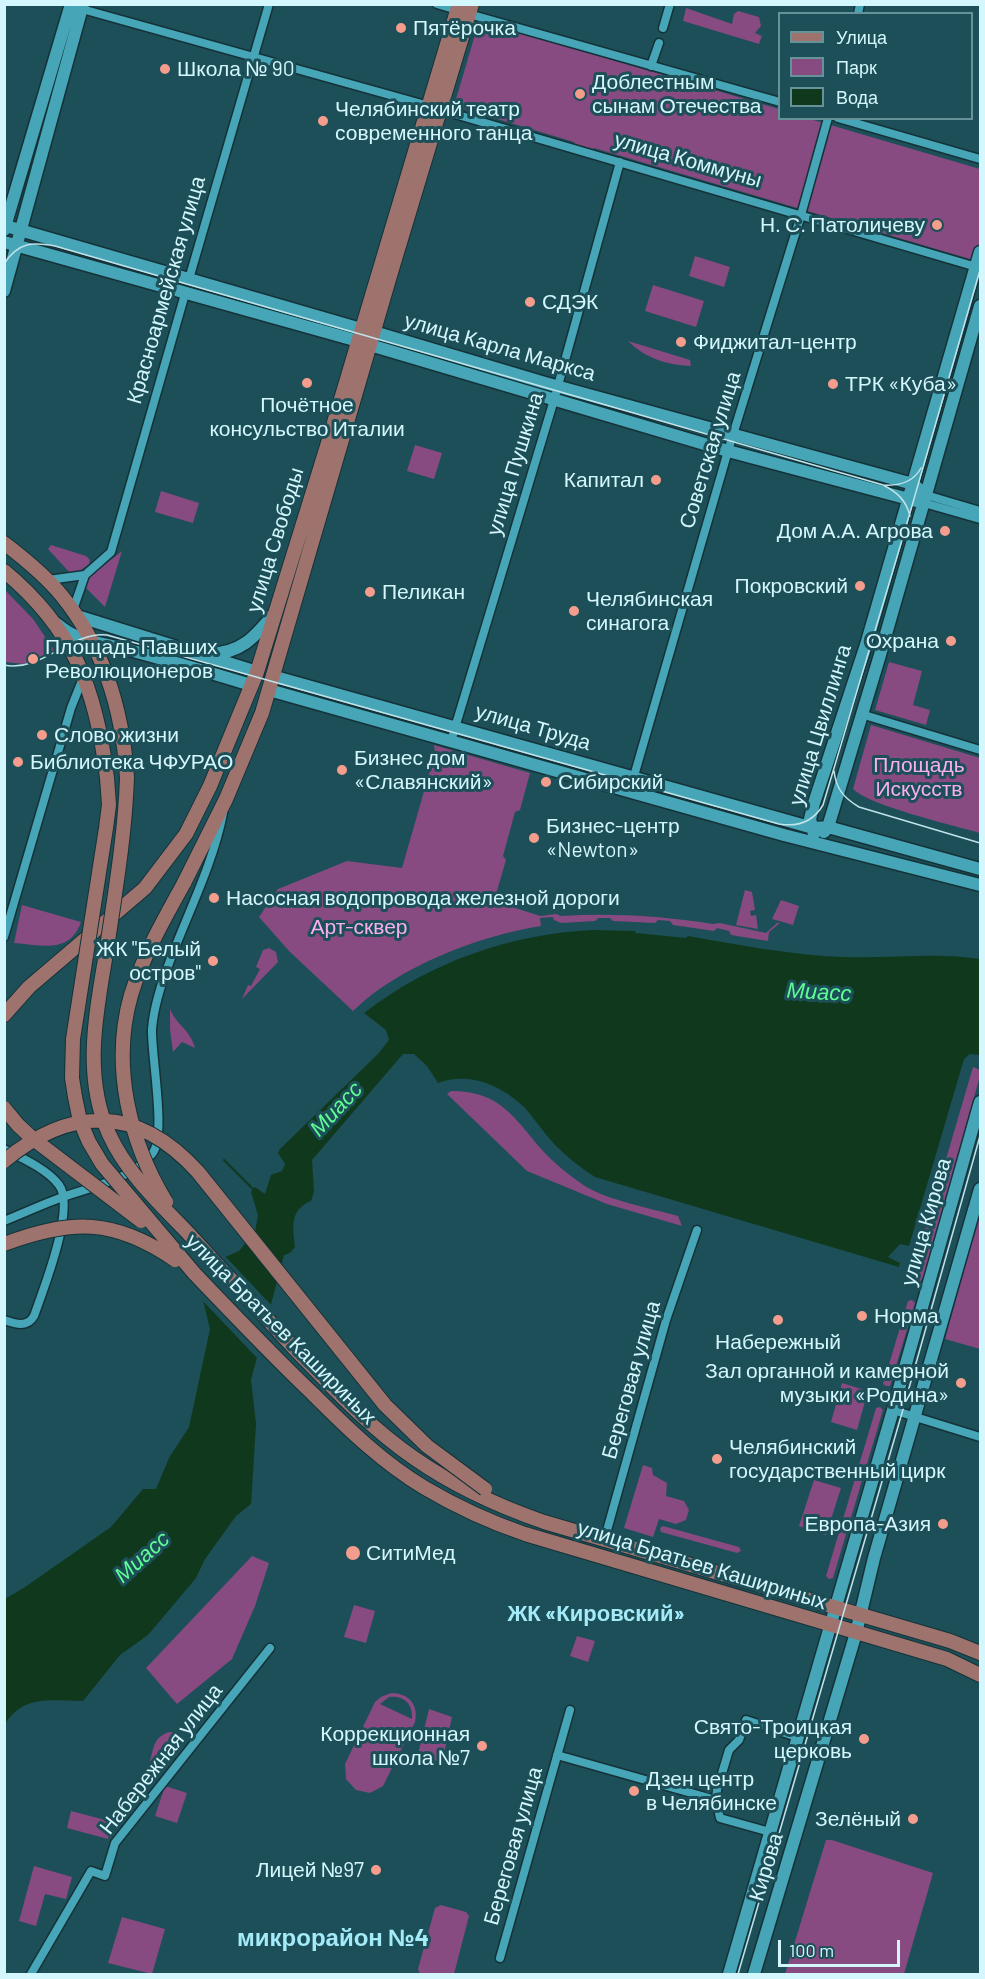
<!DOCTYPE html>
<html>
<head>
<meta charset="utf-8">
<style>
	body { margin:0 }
	#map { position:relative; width:985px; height:1979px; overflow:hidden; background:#1d4f58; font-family:Barlow,sans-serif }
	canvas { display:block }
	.frame { position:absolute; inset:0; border:6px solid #d4f6fd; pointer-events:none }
	.legend { position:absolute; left:778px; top:12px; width:195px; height:108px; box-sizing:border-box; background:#1d4f58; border:2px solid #66929a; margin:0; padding:8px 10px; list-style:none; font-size:18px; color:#d4f6fd }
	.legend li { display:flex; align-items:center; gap:12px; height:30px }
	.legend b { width:30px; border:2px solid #66929a }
	.scale { position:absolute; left:778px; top:1940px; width:122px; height:27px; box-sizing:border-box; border:3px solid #d4f6fd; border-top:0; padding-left:8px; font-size:18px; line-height:21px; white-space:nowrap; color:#d4f6fd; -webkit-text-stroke:4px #1d4f58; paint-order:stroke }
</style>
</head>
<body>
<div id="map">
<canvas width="985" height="1979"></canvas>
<div class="frame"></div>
<ul class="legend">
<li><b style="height:8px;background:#9e736e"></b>Улица</li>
<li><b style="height:16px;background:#874a81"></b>Парк</li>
<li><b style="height:16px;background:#10381d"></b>Вода</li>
</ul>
<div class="scale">100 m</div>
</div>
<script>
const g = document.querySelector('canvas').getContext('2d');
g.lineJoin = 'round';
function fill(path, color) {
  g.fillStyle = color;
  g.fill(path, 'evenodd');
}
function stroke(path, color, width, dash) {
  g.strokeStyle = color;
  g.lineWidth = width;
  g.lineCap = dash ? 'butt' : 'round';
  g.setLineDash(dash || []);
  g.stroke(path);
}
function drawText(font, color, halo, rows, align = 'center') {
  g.font = font + ' Barlow,sans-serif';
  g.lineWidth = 6;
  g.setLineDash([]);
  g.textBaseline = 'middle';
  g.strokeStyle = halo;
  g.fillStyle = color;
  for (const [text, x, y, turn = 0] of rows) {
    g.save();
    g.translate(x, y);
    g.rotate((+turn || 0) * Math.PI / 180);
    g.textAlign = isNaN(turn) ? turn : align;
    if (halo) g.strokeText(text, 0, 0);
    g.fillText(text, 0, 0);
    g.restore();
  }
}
fill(new Path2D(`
	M 686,8 L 732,24 L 734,14 L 738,11 L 759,17 L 761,26 L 755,33 L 762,36 L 759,44 L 683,21 Z
	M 479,21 L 779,109 L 780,118 L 810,119 L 980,169 L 980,262 L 594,148 L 593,149 L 575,144 L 574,142 L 454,106 Z
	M 695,256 L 730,267 L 724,287 L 689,276 Z
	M 653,285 L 704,301 L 696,327 L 645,311 Z
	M 628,341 L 690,360 L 691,366 C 667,365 645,358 628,341 Z
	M 415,445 L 442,453 L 434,479 L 407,471 Z
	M 161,491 L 199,503 L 193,523 L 155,512 Z
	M 51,545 L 86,556 L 90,560 L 89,564 L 74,575 L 71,574 L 48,549 Z
	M 122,551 L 105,607 L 86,588 L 87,579 Z
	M 5,590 L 33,619 L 54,650 L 24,664 L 5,662 Z
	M 889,662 L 922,671 L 913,705 L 930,710 L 926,725 L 875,710 Z
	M 871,725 L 980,758 L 980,833 C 953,825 870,806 853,789 Z
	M 434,745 L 530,773 L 520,810 L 515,812 L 503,856 L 506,860 L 494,901 L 540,916 L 556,914 L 561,916 C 612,913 662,916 713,924 L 720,923 L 766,933 L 777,923 L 780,923 L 769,932 L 768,941 L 731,935 L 729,931 L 717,928 L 714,931 L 673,925 L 670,921 L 658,920 L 655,923 L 613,921 L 610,918 L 598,918 L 595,921 L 561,923 L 554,920 L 553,917 L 540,918 L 541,926 C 481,935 397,967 353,1011 L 289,951 L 259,917 L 278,889 L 347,861 L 402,868 L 435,753 Z
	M 745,890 L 752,892 L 755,910 L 750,911 L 751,916 L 756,915 L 758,929 L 736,925 Z
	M 781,900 L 799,906 L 793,925 L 772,919 Z
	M 22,905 L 81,922 C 70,954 42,945 14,943 Z
	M 269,948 L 276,952 L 278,962 L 242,999 L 248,985 L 251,986 L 260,969 L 256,967 L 263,950 Z
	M 170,1009 C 178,1027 190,1029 195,1048 L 182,1042 L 173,1052 L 170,1029 Z
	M 973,1067 L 980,1070 L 980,1076 L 924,1276 L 920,1282 L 910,1282 Z
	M 451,1091 C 501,1091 514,1118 543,1151 C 554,1163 569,1175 582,1184 C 605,1200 650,1208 678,1216 L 682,1226 L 607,1204 L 527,1171 L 447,1094 Z
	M 980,1213 L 980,1349 L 945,1339 Z
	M 912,1300 L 915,1303 L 890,1386 L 886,1386 L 883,1384 L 908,1301 Z
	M 842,1383 L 868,1391 L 857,1430 L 831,1422 Z
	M 880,1407 L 883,1410 L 833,1578 L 829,1579 L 826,1576 L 876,1408 Z
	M 643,1465 L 652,1468 L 653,1475 L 667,1483 L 666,1496 L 684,1501 L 689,1510 L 686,1520 L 676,1524 L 659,1519 L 653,1537 L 624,1528 Z
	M 814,1480 L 841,1488 L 826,1535 L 799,1526 Z
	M 663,1526 L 739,1547 L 741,1551 L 737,1553 L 661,1532 L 660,1528 Z
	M 252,1556 L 269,1563 L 255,1606 L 232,1659 L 177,1704 L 146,1668 Z
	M 354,1605 L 375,1611 L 366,1643 L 344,1637 Z
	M 577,1636 L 595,1641 L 588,1662 L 570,1656 Z
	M 391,1693 C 409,1693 419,1705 415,1722 L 383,1786 L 370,1793 L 356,1790 L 346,1779 L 345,1764 L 375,1702 L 381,1697 ZM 389,1697 C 404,1695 413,1704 412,1719 L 380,1704 Z
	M 429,1709 L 452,1717 L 442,1763 L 418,1754 Z
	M 170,1732 L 179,1733 L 156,1763 L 150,1761 C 154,1747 154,1736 170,1732 Z
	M 165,1786 L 187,1793 L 177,1823 L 155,1816 Z
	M 71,1811 L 113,1822 L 108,1839 L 67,1828 Z
	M 826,1840 L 832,1840 L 933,1873 L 904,1974 L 785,1974 Z
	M 34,1866 L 72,1877 L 66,1899 L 45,1894 L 36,1926 L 19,1921 Z
	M 441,1905 L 466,1912 L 469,1916 L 454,1974 L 420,1974 L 418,1969 L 435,1908 Z
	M 122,1917 L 165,1929 L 152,1974 L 108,1963 Z`), '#874a81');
fill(new Path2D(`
	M 593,930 L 635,931 L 636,933 L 686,938 L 688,936 C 739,945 791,955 843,957 C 889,959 935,952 980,959 L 980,1055 L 970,1054 L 964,1059 L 909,1246 L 900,1244 L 888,1257 L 900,1263 L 899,1267 L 595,1177 C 581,1168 567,1157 555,1145 C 545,1134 536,1121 526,1109 C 503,1086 470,1071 438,1083 L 427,1066 L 414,1054 L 403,1054 L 312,1160 L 314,1192 L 311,1201 C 289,1210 293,1228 295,1247 L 290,1253 L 284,1255 L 251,1380 L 256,1424 L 251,1504 L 236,1516 L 205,1559 L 196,1578 L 148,1635 L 120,1655 L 83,1701 C 51,1701 24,1694 5,1724 L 5,1599 L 25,1587 L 111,1527 L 143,1489 L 156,1489 L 169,1458 L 189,1427 L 210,1329 L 202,1296 L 223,1258 L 239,1251 L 255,1232 L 258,1215 L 251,1192 L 255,1187 L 265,1194 L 271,1175 L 282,1171 L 285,1164 L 278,1153 L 280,1149 L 378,1054 L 389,1040 L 386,1030 L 364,1013 C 430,962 510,934 593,930 Z`), '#10381d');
fill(new Path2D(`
	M 224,1255 L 273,1307 L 259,1360 L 200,1298 L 208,1267 Z`), '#1d4f58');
stroke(new Path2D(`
	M 224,1160 L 254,1190`), '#10381d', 2);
const street = new Path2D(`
	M 437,4 L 457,10
	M 82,9 L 429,106
	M 469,14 L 780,102
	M 858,14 L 860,4
	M 663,28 L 670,4
	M 651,66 L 659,43
	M 441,110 L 980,268
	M 838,118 L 980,159
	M 189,279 L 269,4
	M 926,495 L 980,511
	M 924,503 L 980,519
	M 85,575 L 111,552 L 185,294
	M 48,580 L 85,575 L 73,610
	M 861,714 L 980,750
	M 451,741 L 554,400 L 620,162
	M 632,783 L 728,451 L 801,215 L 828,118
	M 4,937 L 71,708 L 83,678
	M 4,1149 C 22,1158 47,1169 59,1185 C 76,1208 43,1290 34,1316 C 27,1328 16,1324 4,1320
	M 4,1221 C 24,1213 43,1204 63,1197 C 94,1186 130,1180 152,1154 C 167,1137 151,1055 152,1029 C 154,1004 162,981 171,958 C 188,913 214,861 223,813
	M 893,1410 L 980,1437
	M 604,1541 L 666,1320 L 697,1230
	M 557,1755 L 716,1800
	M 770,1832 L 720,1818 L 716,1800 L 717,1790 L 729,1750 L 739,1740 L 746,1720 L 797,1737
	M 500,1958 L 570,1710
	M 31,1974 L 91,1871 L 105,1876 L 115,1843 L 270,1648`);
const secondary = new Path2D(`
	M 6,226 L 361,329
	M 4,230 L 71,4
	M 4,242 L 358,341
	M 4,291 L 83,4
	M 374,332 L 545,383 L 913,484 L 926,495
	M 370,345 L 728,451 L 924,503
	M 77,616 L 257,672
	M 57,624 C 76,641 98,642 121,648 C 165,659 208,672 251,685
	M 209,654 C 241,653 254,638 273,615
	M 272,676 L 813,828 L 828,827 L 980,869
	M 269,690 L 784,835 L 980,885
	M 824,832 L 828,827 L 880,655 L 980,306
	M 814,834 L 810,819 L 814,803 L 866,645 L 980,252
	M 729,1974 L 893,1410 L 980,1102
	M 754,1974 L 856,1633 L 874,1558 L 980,1189`);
const primary = new Path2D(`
	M 4,543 C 25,559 46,576 62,596 C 104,648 123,713 127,778
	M 4,571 C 74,629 96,689 107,778
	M 184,883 L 226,799 L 262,713 L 392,269 L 472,4
	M 4,1015 L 29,987 L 145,888 L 186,834 L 210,786 L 257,672 L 327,446 L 459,4
	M 188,1233 C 223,1271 258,1309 293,1347 C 331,1386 369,1427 414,1458 C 454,1486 498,1506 544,1522 L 950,1641 L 980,1653
	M 194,1273 C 233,1314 272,1355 313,1394 C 348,1429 383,1463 425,1488 C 457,1507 490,1522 525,1534 L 947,1659 L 980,1675`);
stroke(street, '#153238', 11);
stroke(secondary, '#153238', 15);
stroke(primary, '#153238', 16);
stroke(street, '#46a5b6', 8);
stroke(secondary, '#46a5b6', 12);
stroke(primary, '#9e736e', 14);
stroke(new Path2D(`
	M 4,264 C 18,242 32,242 55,246 L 883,485 C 897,492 906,500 910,516
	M 883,485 C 898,486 913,483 921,468
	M 4,665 C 41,673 71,631 107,635 L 779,824 C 797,827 813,822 823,805 L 905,530 L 980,270
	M 834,771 C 836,789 844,798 859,807 L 980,843
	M 738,1974 L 902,1413 L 980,1136`), '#bfe3ea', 1.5);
const primaryBridge = new Path2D(`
	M 107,778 L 109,805 L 106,828 L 73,1039 L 72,1078 L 75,1097 L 80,1121 L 89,1142 L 102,1164 L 194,1273
	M 127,778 C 125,833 116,887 108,941 C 98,1005 81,1072 109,1134 C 126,1172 159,1203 188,1233
	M 4,1108 L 18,1125 L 32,1138 L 141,1221
	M 4,1161 C 72,1105 138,1106 198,1172 L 385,1405 L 427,1446 L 485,1489
	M 166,1202 C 129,1141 111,1065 131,995 C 143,956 164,919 184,883
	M 4,1244 C 72,1219 114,1218 175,1260`);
stroke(primaryBridge, '#153238', 16, []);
stroke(primaryBridge, '#9e736e', 14);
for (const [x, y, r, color] of [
	[401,28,6,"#f49d8d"],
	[165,69,6,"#f49d8d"],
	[580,94,6,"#f49d8d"],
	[323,121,6,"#f49d8d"],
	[937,225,6,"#f49d8d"],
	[530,302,6,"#f49d8d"],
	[681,342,6,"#f49d8d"],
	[307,383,6,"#f49d8d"],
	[833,384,6,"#f49d8d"],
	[656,480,6,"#f49d8d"],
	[945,531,6,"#f49d8d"],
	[860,586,6,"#f49d8d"],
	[370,592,6,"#f49d8d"],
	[574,611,6,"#f49d8d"],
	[951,641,6,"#f49d8d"],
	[33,659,6,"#f49d8d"],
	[42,735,6,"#f49d8d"],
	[18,762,6,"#f49d8d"],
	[342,770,6,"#f49d8d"],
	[546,782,6,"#f49d8d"],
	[534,838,6,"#f49d8d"],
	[214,898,6,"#f49d8d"],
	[213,961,6,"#f49d8d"],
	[862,1316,6,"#f49d8d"],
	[778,1320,6,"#f49d8d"],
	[961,1383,6,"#f49d8d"],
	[717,1459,6,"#f49d8d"],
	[943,1524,6,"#f49d8d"],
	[353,1553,8,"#f49d8d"],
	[864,1739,6,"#f49d8d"],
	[482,1746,6,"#f49d8d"],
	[634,1791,6,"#f49d8d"],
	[913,1819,6,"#f49d8d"],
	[376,1870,6,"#f49d8d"]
]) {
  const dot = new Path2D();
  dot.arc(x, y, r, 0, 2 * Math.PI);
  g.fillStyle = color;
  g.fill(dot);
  stroke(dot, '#1d4f58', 2);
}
drawText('21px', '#d4f6fd', '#1d4f58', [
	["Пятёрочка",413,28],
	["Школа № 90",177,69],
	["Доблестным",592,82],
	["сынам Отечества",592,106],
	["Челябинский театр",335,109],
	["современного танца",335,133],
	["Н. С. Патоличеву",925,225,"right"],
	["СДЭК",542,302],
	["Фиджитал-центр",693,342],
	["ТРК «Куба»",845,384],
	["Почётное",307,405,"center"],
	["консульство Италии",307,429,"center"],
	["Капитал",644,480,"right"],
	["Дом А.А. Агрова",933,531,"right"],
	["Покровский",848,586,"right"],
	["Пеликан",382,592],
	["Челябинская",586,599],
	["синагога",586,623],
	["Охрана",939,641,"right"],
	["Площадь Павших",45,647],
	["Революционеров",45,671],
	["Слово жизни",54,735],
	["Бизнес дом",354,758],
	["«Славянский»",354,782],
	["Библиотека ЧФУРАО",30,762],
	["Сибирский",558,782],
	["Бизнес-центр",546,826],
	["«Newton»",546,850],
	["Насосная водопровода железной дороги",226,898],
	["ЖК \"Белый",201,949,"right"],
	["остров\"",201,973,"right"],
	["Норма",874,1316],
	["Набережный",778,1342,"center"],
	["Зал органной и камерной",949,1371,"right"],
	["музыки «Родина»",949,1395,"right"],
	["Челябинский",729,1447],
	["государственный цирк",729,1471],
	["Европа-Азия",931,1524,"right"],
	["СитиМед",366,1553],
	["Свято-Троицкая",852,1727,"right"],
	["церковь",852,1751,"right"],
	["Коррекционная",470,1734,"right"],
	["школа №7",470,1758,"right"],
	["Дзен центр",646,1779],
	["в Челябинске",646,1803],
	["Зелёный",901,1819,"right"],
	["Лицей №97",364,1870,"right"]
], 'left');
drawText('21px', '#d4f6fd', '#1d4f58', [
	["улица Коммуны",688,160,16],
	["Красноармейская улица",166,290,-74],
	["улица Карла Маркса",500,347,16],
	["Советская улица",710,450,-73],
	["улица Пушкина",515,464,-73],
	["улица Свободы",275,540,-73],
	["улица Цвиллинга",820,725,-73],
	["улица Труда",533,727,16],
	["улица Кирова",926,1222,-74],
	["улица Братьев Кашириных",281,1329,45],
	["Береговая улица",631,1380,-74],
	["улица Братьев Кашириных",702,1565,17],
	["Набережная улица",161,1759,-52],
	["Береговая улица",513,1846,-74],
	["Кирова",766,1867,-73]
]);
drawText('21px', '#f8afef', '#1d4f58', [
	["Площадь",919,765],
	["Искусств",919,789],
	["Арт-сквер",359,927]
]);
drawText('italic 22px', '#5ffd93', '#1d4f58', [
	["Миасс",819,992,3],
	["Миасс",336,1109,-47],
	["Миасс",142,1557,-42]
]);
drawText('bold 22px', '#a3ebf9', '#1d4f58', [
	["ЖК «Кировский»",596,1614]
]);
drawText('bold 24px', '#a3ebf9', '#1d4f58', [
	["микрорайон №4",333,1938]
]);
</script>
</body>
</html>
